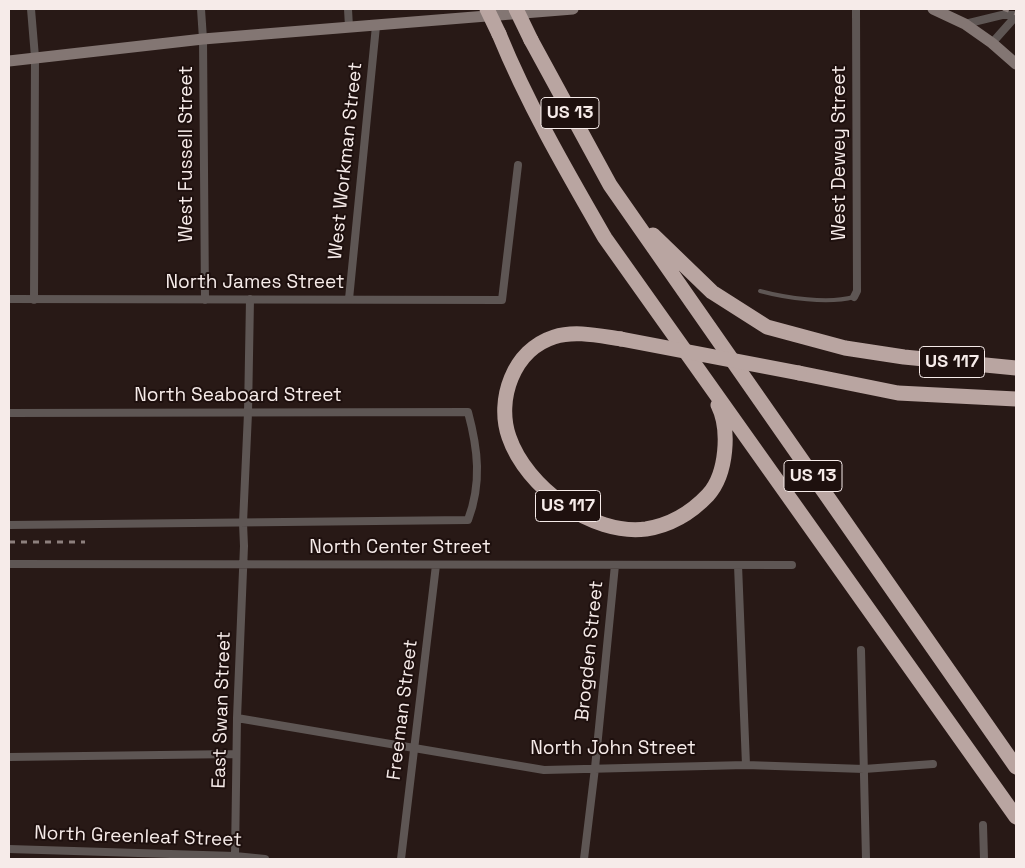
<!DOCTYPE html>
<html>
<head>
<meta charset="utf-8">
<style>
	body { margin:0 }
	#map { position:relative; width:1025px; height:868px; overflow:hidden; background:#281916; font-family:"Space Grotesk",sans-serif }
	canvas { display:block }
	.frame { position:absolute; inset:0; border:10px solid #f6ebe9; pointer-events:none }
</style>
</head>
<body>
<div id="map">
<canvas width="1025" height="868"></canvas>
<div class="frame"></div>
</div>
<script>
const g = document.querySelector('canvas').getContext('2d');
g.lineJoin = 'round';
function stroke(path, color, width, dash) {
  g.strokeStyle = color;
  g.lineWidth = width;
  g.lineCap = dash ? 'butt' : 'round';
  g.setLineDash(dash || []);
  g.stroke(path);
}
function drawText(font, color, halo, rows, align = 'center') {
  g.font = font + ' "Space Grotesk",sans-serif';
  g.lineWidth = 4;
  g.setLineDash([]);
  g.textBaseline = 'middle';
  g.strokeStyle = halo;
  g.fillStyle = color;
  for (const [text, x, y, turn = 0] of rows) {
    g.save();
    g.translate(x, y);
    g.rotate((+turn || 0) * Math.PI / 180);
    g.textAlign = isNaN(turn) ? turn : align;
    if (halo) g.strokeText(text, 0, 0);
    g.fillText(text, 0, 0);
    g.restore();
  }
}
stroke(new Path2D(`
	M 760,291 C 786,298 828,304 854,297`), '#5e5654', 4);
stroke(new Path2D(`
	M 31,9 L 35,57 L 34,300
	M 201,9 L 203,39 L 205,300
	M 348,9 L 349,27
	M 965,24 L 1002,15 L 1016,15
	M 992,43 L 1016,16
	M 854,297 L 857,291 L 856,9
	M 9,299 L 502,300 L 518,165
	M 349,299 L 376,26
	M 9,413 L 468,412 C 478,449 482,483 468,520 L 9,525
	M 9,564 L 792,565
	M 738,565 L 746,765
	M 861,650 L 866,859
	M 237,718 L 544,770 L 746,765 L 864,769 L 933,764
	M 9,757 L 236,754
	M 983,825 L 984,859
	M 9,849 L 235,856 L 265,859
	M 235,856 L 237,718 L 244,546 L 243,523 L 248,413 L 250,299
	M 401,859 L 436,565
	M 584,859 L 595,768 L 615,565`), '#5e5654', 8);
stroke(new Path2D(`
	M 933,9 L 965,24 L 992,43 L 1016,64
	M 9,61 L 203,39 L 573,9`), '#837673', 11);
stroke(new Path2D(`
	M 499,34 C 528,105 567,172 605,238 L 1016,817
	M 531,40 L 610,185 L 1016,767
	M 653,235 L 712,292 L 767,327 L 845,348 L 904,357 L 1016,368
	M 621,339 C 600,336 575,330 554,337 C 513,350 496,400 509,437 C 526,487 592,536 646,529 C 671,525 691,513 708,495 C 727,474 730,429 718,405
	M 799,373 L 898,393 L 1016,399`), '#b9a5a1', 15);
stroke(new Path2D(`
	M 1003,9 L 1016,14
	M 9,542 L 85,542`), '#8d807d', 3, [6, 6]);
stroke(new Path2D(`
	M 487,9 L 499,34
	M 516,9 L 531,40
	M 621,339 L 799,373`), '#b9a5a1', 15);
for (const [x, y, w] of [
	[570,113,58],
	[952,362,65],
	[813,476,58],
	[568,506,65]
]) {
  const box = new Path2D();
  box.roundRect(x - w / 2, y - 15.5, w, 31, 4);
  g.fillStyle = '#1e100e';
  g.fill(box);
  stroke(box, '#f6ebe9', 1);
}
drawText('bold 18px', '#f6ebe9', null, [
	["US 13",570,113],
	["US 117",952,362],
	["US 13",813,476],
	["US 117",568,506]
]);
drawText('19px', '#f6ebe9', '#1e100e', [
	["West Dewey Street",840,153,-90],
	["West Fussell Street",187,154,-90],
	["West Workman Street",346,161,-84],
	["North James Street",255,283],
	["North Seaboard Street",238,396],
	["North Center Street",400,548],
	["Brogden Street",590,651,-84],
	["East Swan Street",222,710,-88],
	["Freeman Street",403,710,-83],
	["North John Street",613,749],
	["North Greenleaf Street",138,837,2]
]);
</script>
</body>
</html>
